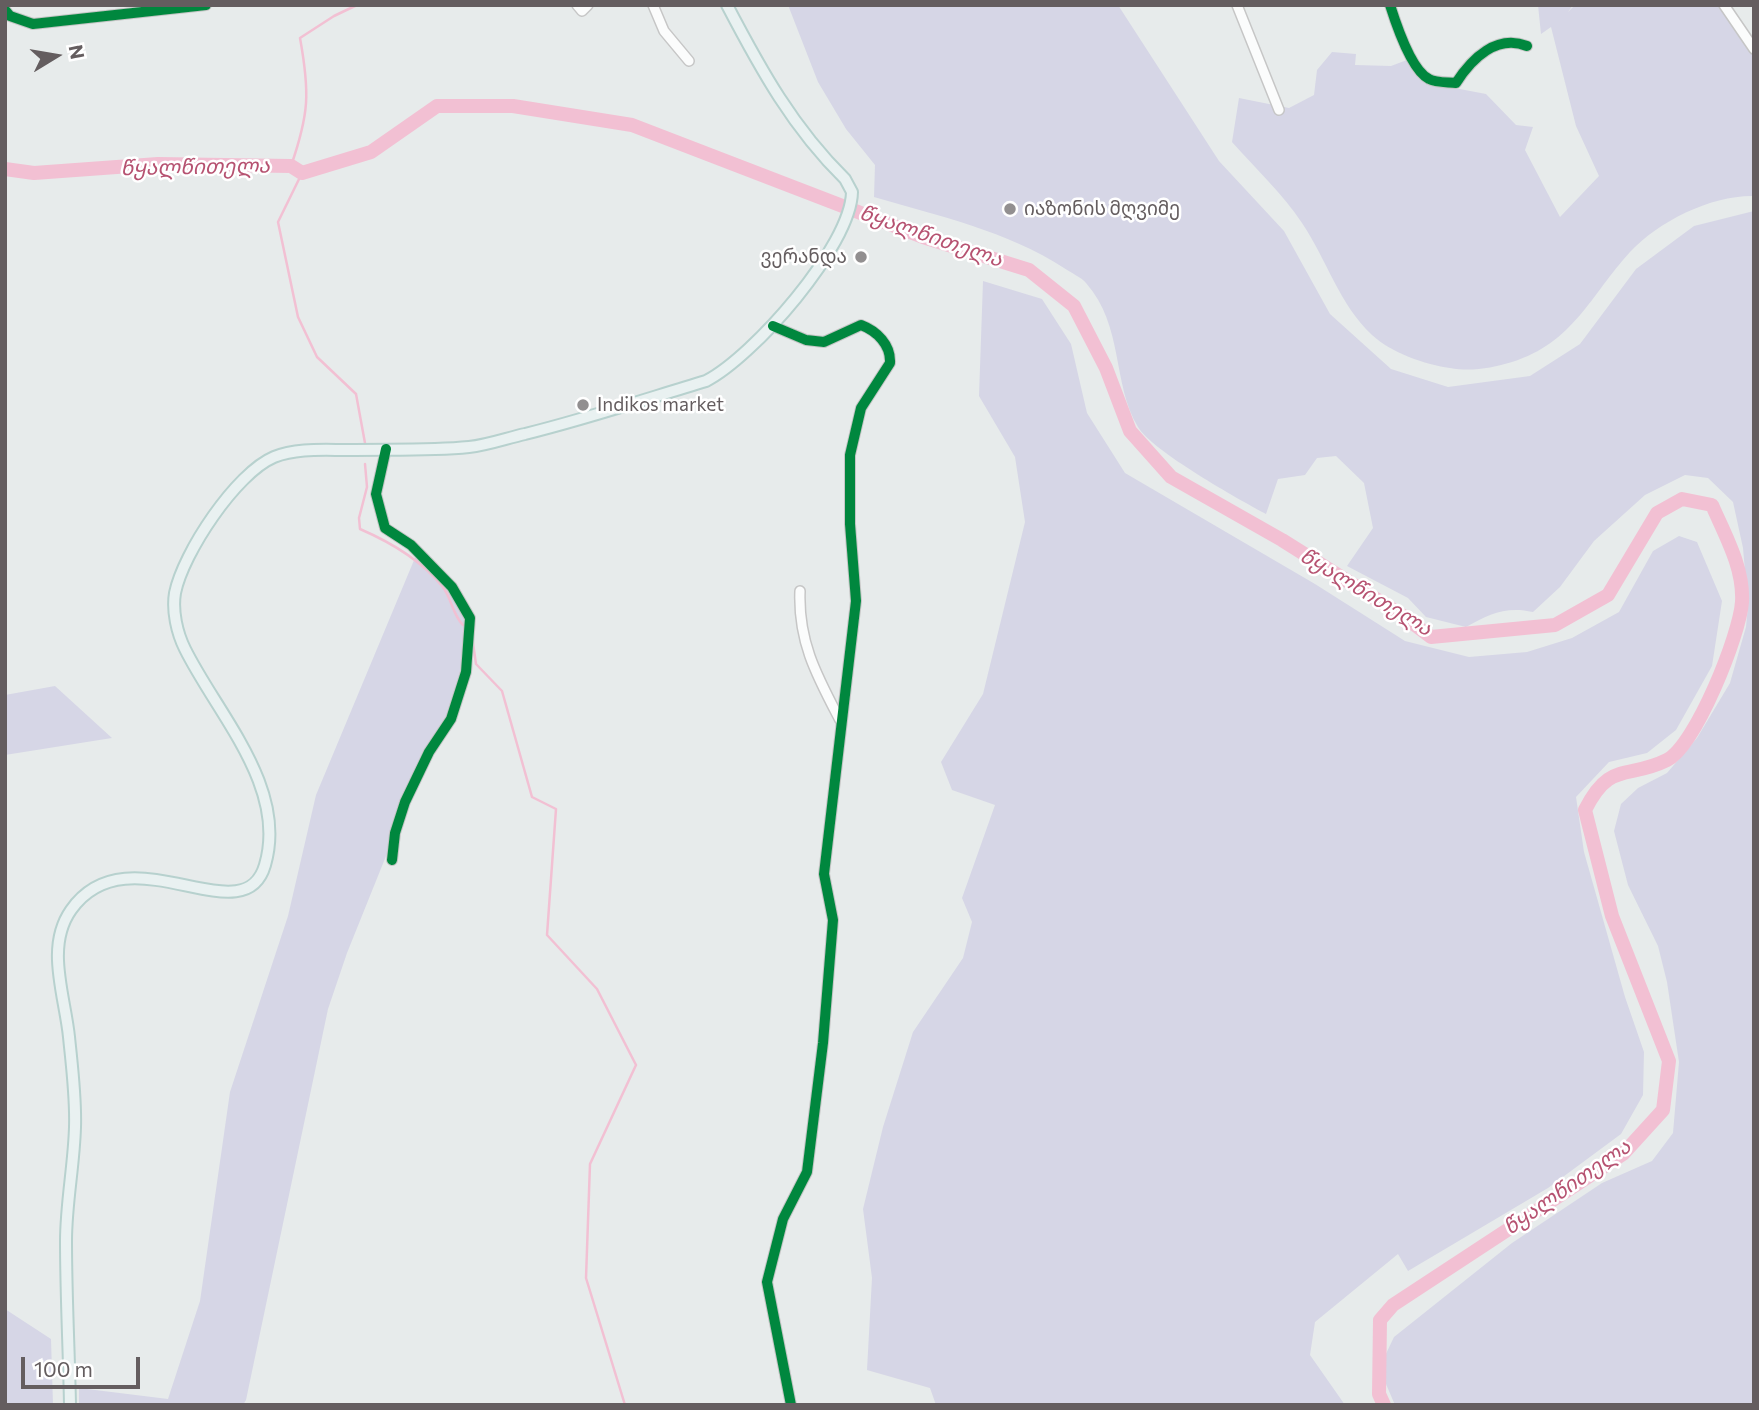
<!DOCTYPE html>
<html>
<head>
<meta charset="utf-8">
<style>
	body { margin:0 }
	#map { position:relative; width:1759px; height:1410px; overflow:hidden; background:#e7ebeb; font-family:Commissioner,sans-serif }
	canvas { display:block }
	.frame { position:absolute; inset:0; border:7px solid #645d5f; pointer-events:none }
	.north { position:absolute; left:21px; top:21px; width:70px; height:70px; -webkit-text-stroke:5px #fff; paint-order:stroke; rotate:79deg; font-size:19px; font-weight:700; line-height:28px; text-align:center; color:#645d5f }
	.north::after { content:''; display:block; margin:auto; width:24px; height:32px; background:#645d5f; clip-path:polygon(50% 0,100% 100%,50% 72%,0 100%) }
	.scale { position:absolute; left:21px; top:1357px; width:119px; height:32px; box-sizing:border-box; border:4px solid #645d5f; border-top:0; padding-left:9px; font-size:21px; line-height:24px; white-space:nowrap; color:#645d5f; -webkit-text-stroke:5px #fff; paint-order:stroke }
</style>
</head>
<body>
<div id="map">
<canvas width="1759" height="1410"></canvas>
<div class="frame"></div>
<div class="north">N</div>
<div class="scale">100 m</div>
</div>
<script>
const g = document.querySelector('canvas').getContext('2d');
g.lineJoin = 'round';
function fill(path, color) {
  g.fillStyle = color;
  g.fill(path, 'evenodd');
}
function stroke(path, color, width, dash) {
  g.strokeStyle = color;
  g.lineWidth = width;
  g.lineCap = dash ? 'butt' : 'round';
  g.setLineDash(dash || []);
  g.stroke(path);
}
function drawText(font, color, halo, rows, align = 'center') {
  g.font = font + ' Commissioner,"Noto Sans Georgian",sans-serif';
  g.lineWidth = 5;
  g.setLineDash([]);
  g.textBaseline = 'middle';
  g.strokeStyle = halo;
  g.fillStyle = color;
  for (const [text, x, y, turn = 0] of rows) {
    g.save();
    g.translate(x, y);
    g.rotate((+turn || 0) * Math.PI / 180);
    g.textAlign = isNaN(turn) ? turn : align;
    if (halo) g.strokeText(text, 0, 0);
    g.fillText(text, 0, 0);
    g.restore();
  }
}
fill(new Path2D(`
	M 788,5 L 1118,5 L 1219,161 L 1284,231 L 1330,314 L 1391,369 L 1448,387 L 1530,376 L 1580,344 L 1636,269 L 1694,226 L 1754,211 L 1754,1405 L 1395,1405 L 1386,1384 L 1383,1360 L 1394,1337 L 1512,1243 L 1602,1183 L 1652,1161 L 1673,1133 L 1679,1062 L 1667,982 L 1658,946 L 1628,885 L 1614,831 L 1621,804 L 1638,788 L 1667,773 L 1697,738 L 1730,683 L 1746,627 L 1748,605 L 1743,548 L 1733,502 L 1708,478 L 1685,475 L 1645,495 L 1594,541 L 1560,587 L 1533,612 C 1506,606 1489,614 1466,627 L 1426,617 L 1408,598 L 1347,566 L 1373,528 L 1364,483 L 1336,456 L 1317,458 L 1305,475 L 1278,479 L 1266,514 C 1240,500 1152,451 1138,427 C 1112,384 1124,326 1086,283 C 1081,277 1071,273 1064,268 C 1007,231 939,216 874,197 L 875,165 L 846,129 L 818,82 Z
	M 1538,5 L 1573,5 L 1568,12 L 1575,5 L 1718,5 L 1754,56 L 1754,196 C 1712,195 1659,221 1630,252 C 1590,296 1573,343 1512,362 C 1492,368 1471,372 1450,368 C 1423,364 1392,353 1372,335 C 1339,304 1327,260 1302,223 C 1283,194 1255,168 1232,142 L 1239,98 L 1289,108 L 1314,95 L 1317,70 L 1332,52 L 1356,54 L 1355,65 L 1391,66 L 1407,60 L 1428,83 L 1486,94 L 1516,125 L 1533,127 L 1525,150 L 1560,217 L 1599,176 L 1576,126 L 1551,27 L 1541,34 Z
	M 983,281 L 1042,299 L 1071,344 L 1087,413 L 1125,473 L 1315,584 L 1405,641 L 1469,657 L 1527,652 L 1572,638 L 1619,612 L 1653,551 L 1679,536 L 1697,542 L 1722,601 L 1712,666 L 1676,730 L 1647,753 L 1609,762 L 1576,797 L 1584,852 L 1625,997 L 1644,1052 L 1643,1095 L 1621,1134 L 1548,1188 L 1408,1271 L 1398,1254 L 1315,1322 L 1310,1355 L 1345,1405 L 936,1405 L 930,1388 L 867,1370 L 872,1278 L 863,1209 L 883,1127 L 913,1032 L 963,958 L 972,922 L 962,898 L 995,805 L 952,790 L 941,762 L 983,694 L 1025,522 L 1015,457 L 979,396 Z
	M 417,553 L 450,587 L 465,614 L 468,670 L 419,774 L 347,953 L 328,1009 L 246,1400 L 243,1405 L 79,1405 L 79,1388 L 168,1399 L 200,1301 L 230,1092 L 288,916 L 316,795 Z
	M 55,686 L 112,738 L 5,755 L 5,695 Z
	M 5,1309 L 51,1339 L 53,1405 L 5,1405 Z`), '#d6d6e6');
stroke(new Path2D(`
	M 291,166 C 309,114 310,93 300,38 L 334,16 L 357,5
	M 302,173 L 278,222 L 298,317 L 317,357 L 356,394 L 365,443
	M 365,464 L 367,487 L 359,518 L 360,529 C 390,542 422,561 442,586 C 452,598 452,614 463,625
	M 472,636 L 476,664 L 502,691 L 532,797 L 556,809 L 547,935 L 597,989 L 636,1065 L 590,1164 L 586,1278 L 625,1405`), '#f2c0d3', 2.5);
stroke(new Path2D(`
	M 5,169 L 34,173 L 158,164 L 291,166 L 302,173 L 371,152 L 437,106 L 513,106 L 632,125 L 923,237 L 1029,270 L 1074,306 L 1106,368 L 1130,431 L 1171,477 L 1282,540 L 1403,616 L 1431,637 L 1555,625 L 1608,595 L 1657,513 L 1682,499 L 1712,505 C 1725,535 1744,568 1742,602 C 1740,634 1696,745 1667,760 C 1627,780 1610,760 1585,810 L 1612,916 L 1669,1061 L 1663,1110 L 1623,1154 L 1393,1305 L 1380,1320 L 1379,1394 L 1384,1405`), '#f2c0d3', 14);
const minor = new Path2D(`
	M 577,5 L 582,11 L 588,5
	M 653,5 L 664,31 L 689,61
	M 1237,5 L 1279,110
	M 1390,5 C 1396,24 1411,70 1429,79 C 1436,83 1448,82 1456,83 C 1472,58 1497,34 1527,46
	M 1724,5 L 1754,49
	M 5,10 L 10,16 L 33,24 L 206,5
	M 773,326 L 806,340 L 824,342 L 861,325 C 877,331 891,345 890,363 L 861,408 L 850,455 L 850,524 L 856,601 L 824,874 L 833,920 L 823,1043 L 807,1172 L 783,1219 L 767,1282 L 791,1405
	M 386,449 L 376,494 L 385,528 L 411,545 L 452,587 L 470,618 L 466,672 L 451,719 L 429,752 L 405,802 L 395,833 L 392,860
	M 800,591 C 798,642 817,676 840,720`);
const major = new Path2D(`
	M 70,1405 C 69,1350 66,1296 66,1241 C 66,1203 74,1165 75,1127 C 76,1097 72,1067 69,1037 C 65,996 45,947 71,910 C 128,829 244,938 265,865 C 288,787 217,714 185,649 C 177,633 172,611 175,593 C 183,553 236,473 274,457 C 296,448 323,450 347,450 C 387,449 429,451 469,447 C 488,445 507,438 525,434 C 586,419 646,399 706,381 C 753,357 851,246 852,192 L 845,179 C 793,128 761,70 727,5`);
stroke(minor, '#c6c6c6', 12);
stroke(major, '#b7d1ce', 14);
stroke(minor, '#fbfcfc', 9);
stroke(major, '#e9f1f1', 10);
stroke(new Path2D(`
	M 1390,5 C 1396,24 1411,70 1429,79 C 1436,83 1448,82 1456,83 C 1472,58 1497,34 1527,46
	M 5,10 L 10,16 L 33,24 L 206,5
	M 773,326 L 806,340 L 824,342 L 861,325 C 877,331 891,345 890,363 L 861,408 L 850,455 L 850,524 L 856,601 L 824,874 L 833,920 L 823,1043 L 807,1172 L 783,1219 L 767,1282 L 791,1405
	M 386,449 L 376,494 L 385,528 L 411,545 L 452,587 L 470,618 L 466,672 L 451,719 L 429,752 L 405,802 L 395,833 L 392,860`), '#00873e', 10);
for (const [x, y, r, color] of [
	[1010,209,7,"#928f90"],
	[861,257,7,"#928f90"],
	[583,405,7,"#928f90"]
]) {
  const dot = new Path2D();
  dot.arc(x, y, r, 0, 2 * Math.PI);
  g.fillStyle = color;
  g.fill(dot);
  stroke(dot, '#fff', 2.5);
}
drawText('19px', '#645d5f', '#fff', [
	["იაზონის მღვიმე",1024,209],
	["ვერანდა",847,257,"right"],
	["Indikos market",597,405]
], 'left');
drawText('italic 21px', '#b65271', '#fff', [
	["წყალწითელა",195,167,-1],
	["წყალწითელა",931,236,19],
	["წყალწითელა",1366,592,31],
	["წყალწითელა",1567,1187,-35]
]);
</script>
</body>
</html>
